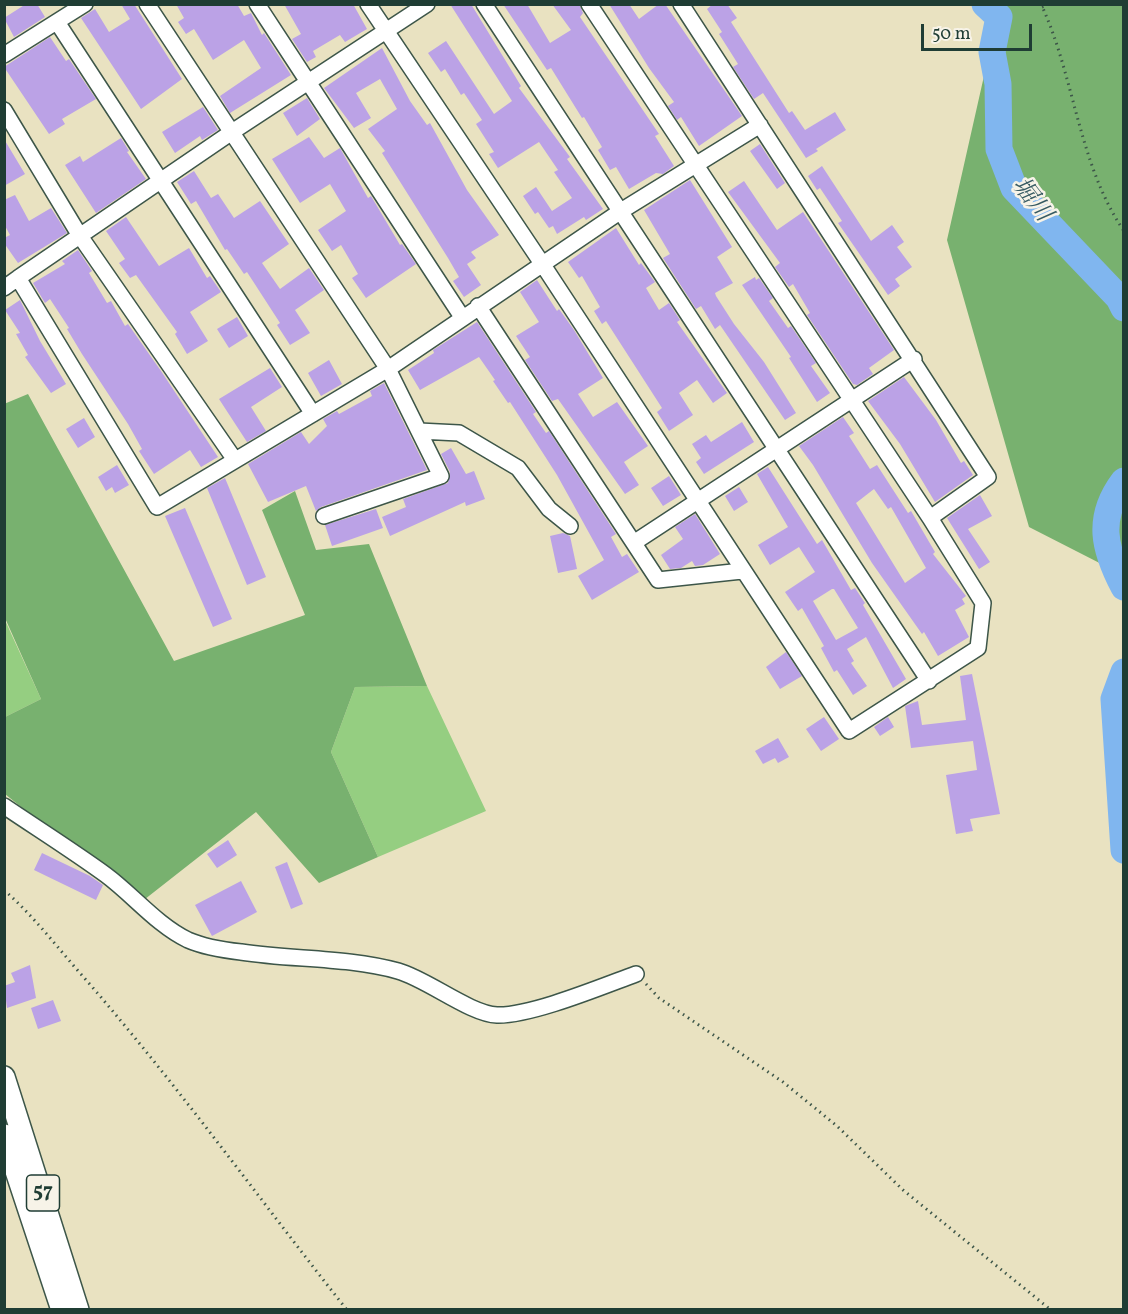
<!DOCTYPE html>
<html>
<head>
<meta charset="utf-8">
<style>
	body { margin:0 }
	#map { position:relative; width:1128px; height:1314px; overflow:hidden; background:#e9e2c1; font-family:Vollkorn,serif }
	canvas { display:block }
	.frame { position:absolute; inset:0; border:6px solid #1f3d34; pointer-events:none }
	.scale { position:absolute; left:921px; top:24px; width:111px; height:27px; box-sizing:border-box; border:3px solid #1f3d34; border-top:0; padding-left:8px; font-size:18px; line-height:21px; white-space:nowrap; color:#1f3d34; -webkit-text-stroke:4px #f7f3e8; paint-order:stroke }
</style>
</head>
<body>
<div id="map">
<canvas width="1128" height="1314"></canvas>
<div class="frame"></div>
<div class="scale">50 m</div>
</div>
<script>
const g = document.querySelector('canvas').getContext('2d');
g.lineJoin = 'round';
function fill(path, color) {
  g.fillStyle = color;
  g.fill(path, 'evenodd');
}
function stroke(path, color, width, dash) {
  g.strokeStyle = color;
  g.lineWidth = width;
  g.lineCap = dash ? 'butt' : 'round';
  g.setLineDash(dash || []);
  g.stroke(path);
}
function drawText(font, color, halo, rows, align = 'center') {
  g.font = font + ' Vollkorn,"Noto Serif JP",serif';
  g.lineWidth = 5;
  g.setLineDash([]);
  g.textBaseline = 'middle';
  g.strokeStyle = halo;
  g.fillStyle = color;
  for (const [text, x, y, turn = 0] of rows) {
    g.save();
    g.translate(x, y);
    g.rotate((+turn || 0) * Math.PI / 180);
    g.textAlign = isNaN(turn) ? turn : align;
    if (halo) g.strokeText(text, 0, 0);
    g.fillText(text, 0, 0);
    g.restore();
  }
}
fill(new Path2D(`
	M 4,618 L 41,699 L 5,717 L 4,717 Z
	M 427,686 L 486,811 L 378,857 L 331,752 L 355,687 Z`), '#95ce81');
fill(new Path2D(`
	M 1000,5 L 1123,5 L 1123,575 L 1029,527 L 947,240 Z
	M 28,394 L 174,661 L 305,615 L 262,510 L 295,491 L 316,550 L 369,544 L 427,686 L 355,687 L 331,752 L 378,857 L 319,883 L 256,812 L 140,903 L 5,794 L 5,717 L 41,699 L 5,618 L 4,404 Z`), '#78b16f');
stroke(new Path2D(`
	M 985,4 L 999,17 L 992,52 L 998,84 L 999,149 L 1014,188 L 1119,298 L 1124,308
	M 1124,481 C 1096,518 1104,549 1124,587
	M 1124,672 L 1114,699 L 1124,850`), '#80b6ef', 27);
fill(new Path2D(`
	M 26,4 L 37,4 L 45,17 L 14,37 L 4,18 Z
	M 121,4 L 134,4 L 182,79 L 141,109 L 81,18 L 95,9 L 109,32 L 130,19 Z
	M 176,4 L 237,4 L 244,16 L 251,13 L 262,35 L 264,33 L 291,75 L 230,113 L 220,96 L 261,68 L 244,40 L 213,60 L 194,29 L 186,34 L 178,22 L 184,18 Z
	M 284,4 L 353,4 L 367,29 L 345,42 L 340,35 L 313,51 L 316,57 L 307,62 L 292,39 L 301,34 Z
	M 450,4 L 471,4 L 521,86 L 519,88 L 570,157 L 567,159 L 603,209 L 586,220 L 584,217 L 557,234 L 553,226 L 549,228 L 538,212 L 535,214 L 523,196 L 536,187 L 552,211 L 572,198 L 554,172 L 558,170 L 539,142 L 498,168 L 489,154 L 494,152 L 476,124 L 482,120 L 464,93 L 461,95 L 445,69 L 441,72 L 428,53 L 446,41 L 494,114 L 512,101 Z
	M 503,4 L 527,4 L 550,43 L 571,30 L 552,4 L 579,4 L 583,13 L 580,17 L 659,134 L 655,136 L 674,166 L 663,174 L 656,173 L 629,189 L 616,167 L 610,170 L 598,150 L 602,147 L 584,117 L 582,118 L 551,68 L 547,70 Z
	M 609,4 L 629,4 L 639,19 L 659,4 L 665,4 L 742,116 L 699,146 L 681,117 L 677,120 L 668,106 L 674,102 L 649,68 Z
	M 713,4 L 727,4 L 737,18 L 731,22 L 789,113 L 792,111 L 805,130 L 835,112 L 846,130 L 816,149 L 818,151 L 806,158 L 763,93 L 754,99 L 733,67 L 738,64 L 719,34 L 722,32 L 707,9 Z
	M 50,37 L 66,61 L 69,59 L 96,99 L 62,119 L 65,124 L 49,134 L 4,67 Z
	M 382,48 L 410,101 L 427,125 L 430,123 L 467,190 L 499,235 L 471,252 L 476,258 L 467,264 L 481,285 L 464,297 L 453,281 L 459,277 L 448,258 L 382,153 L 385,151 L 368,129 L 397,109 L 380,79 L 356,93 L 371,118 L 354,128 L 324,88 Z
	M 307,98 L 320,119 L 297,136 L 283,113 Z
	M 203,107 L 218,130 L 202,140 L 200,136 L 175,153 L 162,132 Z
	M 309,137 L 324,158 L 340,148 L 368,198 L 371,196 L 400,245 L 402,244 L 416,264 L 366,298 L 352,278 L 358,274 L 341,245 L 332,251 L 318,230 L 346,211 L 330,184 L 300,203 L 272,159 Z
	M 121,138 L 129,151 L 127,152 L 146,179 L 96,213 L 65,165 L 80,156 L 83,162 Z
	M 4,139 L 25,174 L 4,186 Z
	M 760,144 L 785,183 L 777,189 L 750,151 Z
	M 822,166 L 871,241 L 892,225 L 904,242 L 897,247 L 912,267 L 895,279 L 900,286 L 888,295 L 838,223 L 842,221 L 820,188 L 817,190 L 808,176 Z
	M 194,171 L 211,198 L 218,194 L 234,218 L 260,201 L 289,244 L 262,263 L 280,289 L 309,268 L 324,290 L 295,310 L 310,333 L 290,345 L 277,325 L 280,323 L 247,272 L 244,274 L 227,249 L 225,250 L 196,201 L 191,204 L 177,182 Z
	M 690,180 L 732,247 L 717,257 L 733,283 L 715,293 L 716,296 L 734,324 L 764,362 L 796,413 L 785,420 L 720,325 L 715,329 L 701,306 L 696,309 L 663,258 L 670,254 L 644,210 Z
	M 744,181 L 777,230 L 803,212 L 894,350 L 869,368 L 873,374 L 857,385 L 853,384 L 807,315 L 810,313 L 793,284 L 789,287 L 775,267 L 780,263 L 728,192 Z
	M 15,195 L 29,221 L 51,208 L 67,233 L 18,263 L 4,243 L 4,238 L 10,235 L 4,224 L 4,200 Z
	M 126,217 L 159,266 L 189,248 L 207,278 L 210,276 L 221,292 L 190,312 L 208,341 L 187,354 L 175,334 L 177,332 L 136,275 L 130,278 L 119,263 L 125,259 L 106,231 Z
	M 616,228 L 639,265 L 641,263 L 655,282 L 646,288 L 659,310 L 669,303 L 680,320 L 677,322 L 727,393 L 713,403 L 697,380 L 679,393 L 693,415 L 669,431 L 657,412 L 662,408 L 606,321 L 602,324 L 594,311 L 600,307 L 582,276 L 579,278 L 568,262 Z
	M 78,250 L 92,271 L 89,273 L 107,303 L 111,301 L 125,326 L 128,324 L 161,371 L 218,457 L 201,467 L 190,450 L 154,474 L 139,451 L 142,449 L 128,424 L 82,354 L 67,329 L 69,328 L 50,299 L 45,303 L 33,283 L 65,264 L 62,261 Z
	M 755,277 L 756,280 L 759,278 L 773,298 L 769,301 L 788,328 L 791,326 L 816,363 L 811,366 L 830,393 L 817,402 L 789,358 L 791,357 L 742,285 Z
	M 537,280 L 557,311 L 559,309 L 574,330 L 603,378 L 578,394 L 593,417 L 617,402 L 648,446 L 624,462 L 639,485 L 625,494 L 558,399 L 552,401 L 525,360 L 530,357 L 516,336 L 539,322 L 520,292 Z
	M 20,300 L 40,341 L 66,384 L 51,393 L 25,357 L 28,355 L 16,334 L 20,333 L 5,310 Z
	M 237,317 L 248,336 L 229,348 L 217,329 Z
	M 477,322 L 536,412 L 533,414 L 546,433 L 549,431 L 616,534 L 611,537 L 622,557 L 627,554 L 639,572 L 592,600 L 578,576 L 604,560 L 557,475 L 510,402 L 508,403 L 493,381 L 495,380 L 479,357 L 420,390 L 408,370 L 434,353 L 433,350 Z
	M 329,360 L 342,384 L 321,396 L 308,373 Z
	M 270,368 L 282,387 L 251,407 L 266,431 L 247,442 L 219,399 Z
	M 904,377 L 936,420 L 961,463 L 964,461 L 973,475 L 935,502 L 900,444 L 868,401 Z
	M 384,383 L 427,470 L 321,507 L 316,511 L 306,486 L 268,502 L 248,464 L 301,432 L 309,444 L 327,426 L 323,419 L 337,411 L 339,414 L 372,396 L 370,391 Z
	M 843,417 L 854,433 L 849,436 L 870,469 L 877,465 L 908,513 L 911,511 L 935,552 L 933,554 L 966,596 L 962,599 L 965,604 L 955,610 L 969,637 L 938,656 L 924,632 L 922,634 L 872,563 L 813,465 L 799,446 ZM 874,489 L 888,509 L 891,507 L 926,568 L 905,583 L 856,503 Z
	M 84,418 L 95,437 L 78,448 L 66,429 Z
	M 742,422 L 754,442 L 704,474 L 696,462 L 701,458 L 692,444 L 706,435 L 711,442 Z
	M 451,448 L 466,474 L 474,471 L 485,499 L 466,506 L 465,502 L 390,536 L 382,517 L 406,507 L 403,499 L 448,483 L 450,472 L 441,454 Z
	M 117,465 L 129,485 L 115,493 L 112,487 L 106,491 L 98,477 Z
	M 768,467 L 817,544 L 822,540 L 851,590 L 855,588 L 865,603 L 863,605 L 906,679 L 893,688 L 866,637 L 847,649 L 854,661 L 851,663 L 867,686 L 853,695 L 837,670 L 834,672 L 821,648 L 824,646 L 802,608 L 798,611 L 785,592 L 815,572 L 799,547 L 770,565 L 758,545 L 788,527 L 757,474 ZM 832,589 L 834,589 L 858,628 L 836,640 L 813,601 Z
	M 669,476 L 681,495 L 663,506 L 651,488 Z
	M 225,478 L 266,577 L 247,585 L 207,488 Z
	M 739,487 L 748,502 L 734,511 L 725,496 Z
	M 980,495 L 992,516 L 968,529 L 990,562 L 979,569 L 947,518 Z
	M 185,508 L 232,619 L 213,627 L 165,516 Z
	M 376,509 L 383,528 L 332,546 L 325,525 Z
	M 695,514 L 720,554 L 703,565 L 695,566 L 692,561 L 681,568 L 670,569 L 661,555 L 683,539 L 675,527 Z
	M 563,533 L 570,536 L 577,569 L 558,573 L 550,536 Z
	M 786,652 L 802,676 L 780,689 L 766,667 Z
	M 972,674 L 1000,814 L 970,819 L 973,831 L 956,834 L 946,775 L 977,770 L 973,741 L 911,748 L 905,706 L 918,701 L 922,725 L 966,720 L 960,676 Z
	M 824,717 L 839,739 L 821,751 L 806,729 Z
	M 888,717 L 894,727 L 880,736 L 874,727 Z
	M 778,738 L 789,757 L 778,763 L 775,758 L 763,764 L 755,751 Z
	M 228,840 L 237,855 L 217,868 L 207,854 Z
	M 42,853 L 90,876 L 103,885 L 96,900 L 34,870 Z
	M 287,862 L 303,904 L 291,909 L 275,867 Z
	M 241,881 L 257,912 L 212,936 L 195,905 Z
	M 30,965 L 36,998 L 7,1008 L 4,986 L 15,982 L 11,973 Z
	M 53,1000 L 61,1021 L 38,1029 L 31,1008 Z`), '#bba2e6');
const minor = new Path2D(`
	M 147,4 L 388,369 L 441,476 L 324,516
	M 257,4 L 462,317
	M 368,4 L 543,265 L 849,731 L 978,648 L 983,603 L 930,518 L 589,4
	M 427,4 L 232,132 L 18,278 L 157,507 L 388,369 L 621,211 L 760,125
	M 484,4 L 929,681
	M 681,4 L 988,477 L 930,518
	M 57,22 L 313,414
	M 4,55 L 85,4
	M 4,110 L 80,236 L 235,460
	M 4,288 L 18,278
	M 478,306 L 658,580 L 742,571
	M 419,431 L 459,433 L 518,468 L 549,509 L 570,526
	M 635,542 L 914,359
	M 4,806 C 38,829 73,851 106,875 C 133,895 157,925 188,940 C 204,947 223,950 241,952 C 293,960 347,957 398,971 C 427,979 470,1014 497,1015 C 531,1016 603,986 636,974`);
const highway = new Path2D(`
	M 4,1077 L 78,1310
	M 4,1135 L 62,1310`);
stroke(minor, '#3d5649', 18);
stroke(highway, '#3d5649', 24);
stroke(new Path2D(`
	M 1041,4 C 1075,77 1078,164 1124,231
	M 1042,7 L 1049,4
	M 4,890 C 35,917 60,951 87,981 C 179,1087 260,1200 347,1310
	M 646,984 L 659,998 L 783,1082 L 837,1126 L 903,1190 L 1051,1310`), '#3d5649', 3, [1.5, 4.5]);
stroke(minor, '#fff', 15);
stroke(highway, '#fff', 21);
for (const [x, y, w] of [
	[43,1193,33]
]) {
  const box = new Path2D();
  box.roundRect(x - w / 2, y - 18, w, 36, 4.5);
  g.fillStyle = '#f7f3e8';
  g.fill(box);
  stroke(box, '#1f3d34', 1.5);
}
drawText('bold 21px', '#1f3d34', null, [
	["57",43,1193]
]);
drawText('italic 24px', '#375b63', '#f7f3e8', [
	["堀川",1030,201,52]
]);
</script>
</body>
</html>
